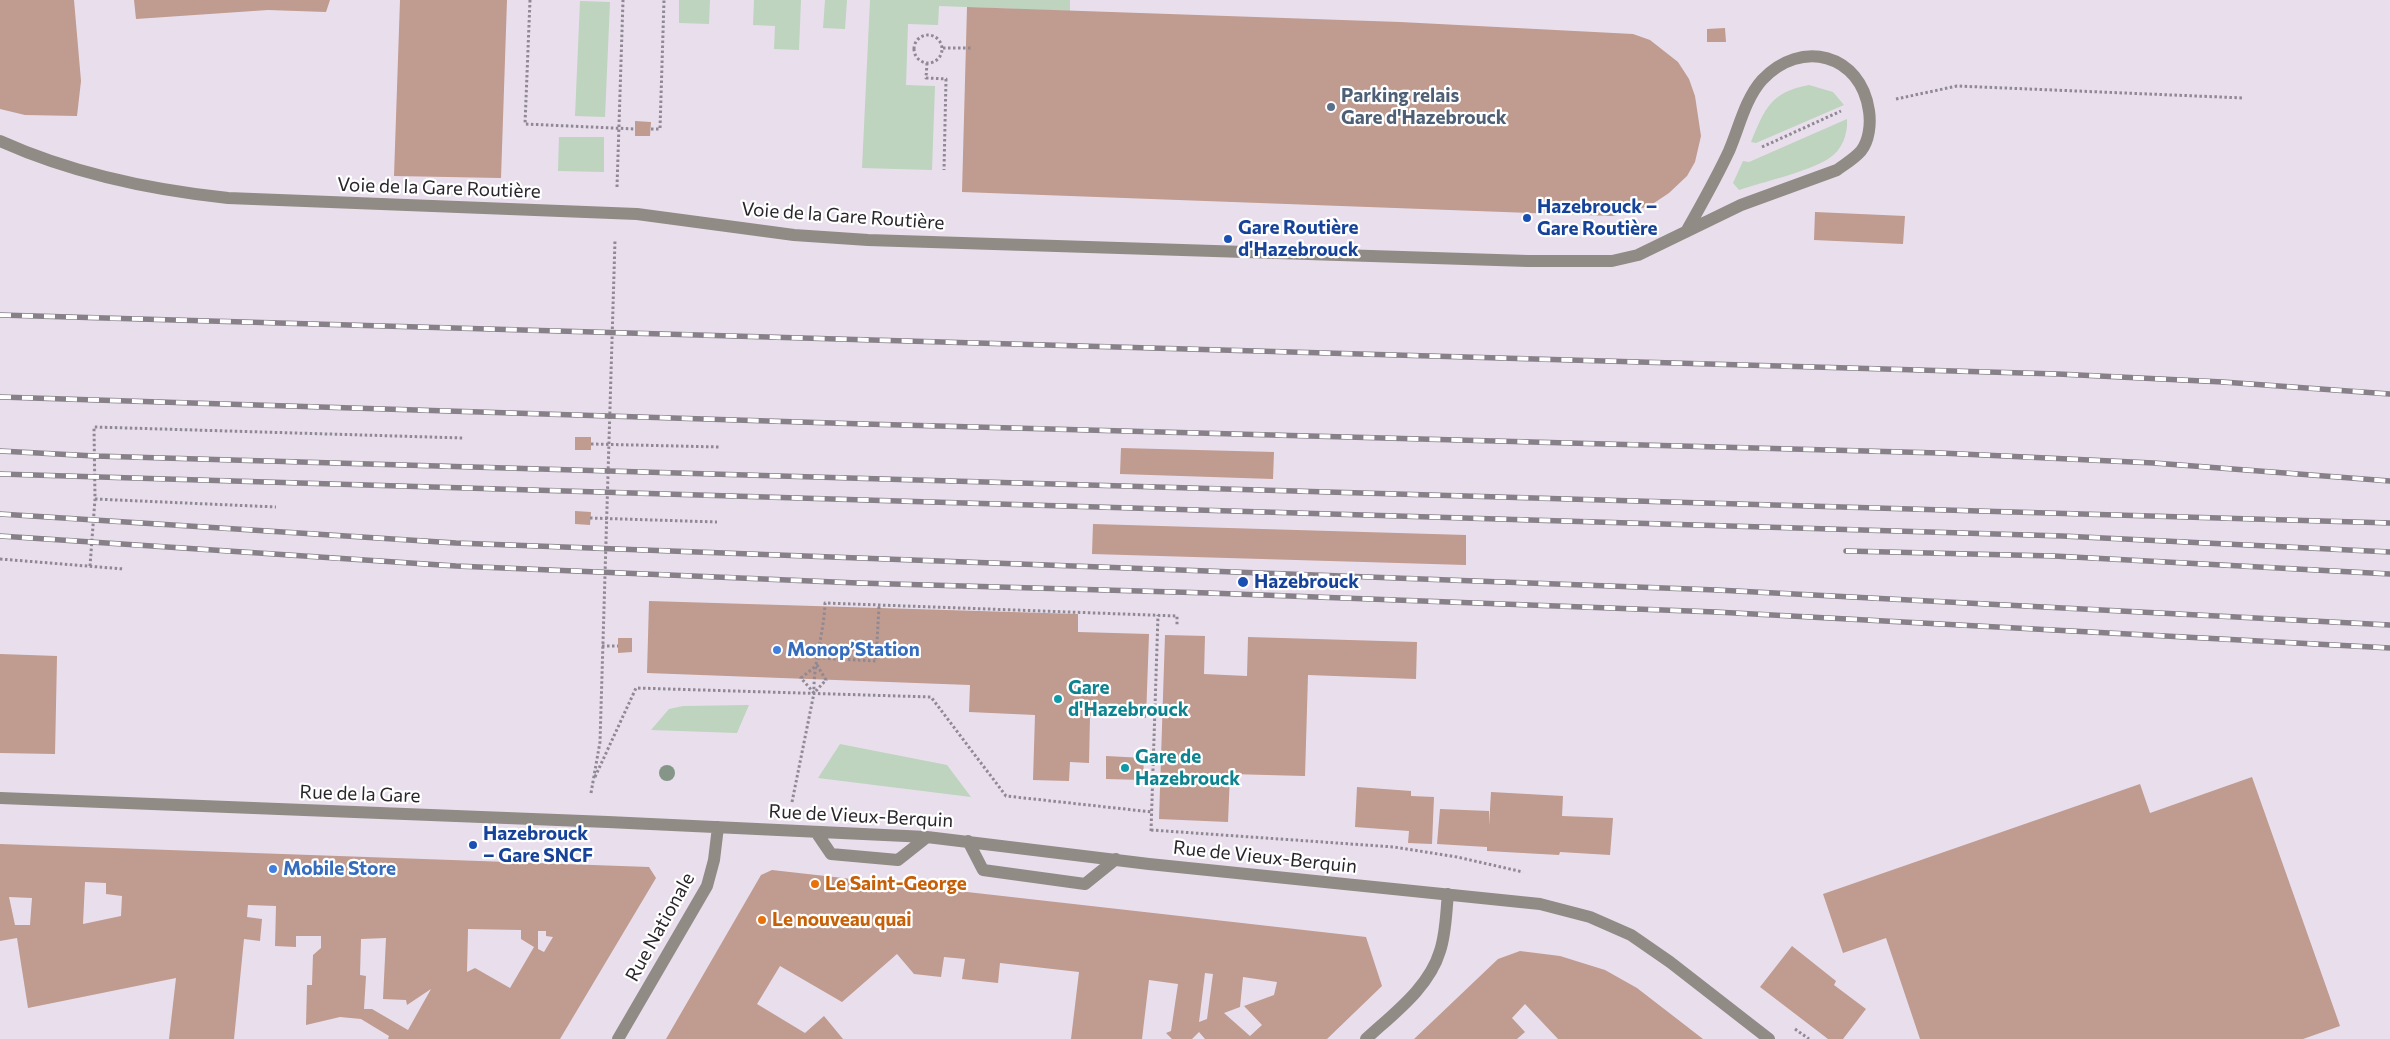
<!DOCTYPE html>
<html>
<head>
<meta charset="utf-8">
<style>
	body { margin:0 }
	canvas { display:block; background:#e8deec }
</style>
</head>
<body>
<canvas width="2390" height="1039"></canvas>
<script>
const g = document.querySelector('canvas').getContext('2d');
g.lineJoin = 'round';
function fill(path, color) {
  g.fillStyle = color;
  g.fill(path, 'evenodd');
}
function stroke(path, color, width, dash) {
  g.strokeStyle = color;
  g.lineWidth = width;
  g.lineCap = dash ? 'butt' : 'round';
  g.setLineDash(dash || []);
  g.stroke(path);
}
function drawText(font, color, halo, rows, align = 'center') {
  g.font = font + ' Commissioner,sans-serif';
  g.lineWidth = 4.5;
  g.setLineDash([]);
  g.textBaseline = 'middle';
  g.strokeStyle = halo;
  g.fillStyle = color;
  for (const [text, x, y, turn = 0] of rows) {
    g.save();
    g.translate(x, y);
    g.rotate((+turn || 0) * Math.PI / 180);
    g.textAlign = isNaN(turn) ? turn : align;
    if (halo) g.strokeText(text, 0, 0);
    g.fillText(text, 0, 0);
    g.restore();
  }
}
fill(new Path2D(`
	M 679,0 L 710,0 L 709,24 L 679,23 Z
	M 754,0 L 801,0 L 799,50 L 774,49 L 775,26 L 753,25 Z
	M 825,0 L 847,0 L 845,29 L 823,28 Z
	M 870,0 L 1070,0 L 1070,11 L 939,6 L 938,25 L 908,24 L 906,85 L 935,86 L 932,170 L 862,168 Z
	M 580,1 L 610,2 L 605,117 L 575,116 Z
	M 1809,85 L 1833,92 L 1844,105 L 1756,143 L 1751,142 C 1765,108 1771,92 1809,85 Z
	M 1847,119 C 1848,134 1842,151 1828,159 C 1807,172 1763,182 1739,190 L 1733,183 L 1743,161 L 1749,162 Z
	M 559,137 L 604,137 L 604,172 L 558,171 Z
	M 749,705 L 737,733 L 651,730 L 669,709 L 683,706 Z
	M 840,744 L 947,765 L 971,797 L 818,778 Z`), '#bed4be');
fill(new Path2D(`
	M 0,0 L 74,0 L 81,81 L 77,116 L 25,115 L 0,109 Z
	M 134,0 L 330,0 L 326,12 L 268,10 L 136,19 Z
	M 400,0 L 507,0 L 501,178 L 394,176 Z
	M 967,7 L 1400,22 L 1633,34 L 1650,40 L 1678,62 L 1689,79 L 1695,96 L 1701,136 L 1695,162 L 1687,176 L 1669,193 L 1651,205 L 1631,212 L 1612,216 L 962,192 Z
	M 1725,28 L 1726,42 L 1707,42 L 1707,29 Z
	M 635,121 L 651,122 L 650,136 L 635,136 Z
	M 1815,212 L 1905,216 L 1903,244 L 1814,240 Z
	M 575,437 L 591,437 L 591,450 L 575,450 Z
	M 1121,448 L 1274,452 L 1273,479 L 1120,474 Z
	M 575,511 L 591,512 L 590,525 L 575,524 Z
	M 1093,524 L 1466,535 L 1466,565 L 1092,554 Z
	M 649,601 L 1078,614 L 1078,632 L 1149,634 L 1146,718 L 1090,716 L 1089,763 L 1070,762 L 1069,781 L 1033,780 L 1035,715 L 969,712 L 970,685 L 647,673 Z
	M 1165,635 L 1205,636 L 1204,674 L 1247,676 L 1248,637 L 1417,642 L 1416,679 L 1308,675 L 1305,776 L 1230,774 L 1228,822 L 1159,819 Z
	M 618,638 L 632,638 L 632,652 L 618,653 Z
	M 0,654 L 57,656 L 55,754 L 0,753 Z
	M 1106,756 L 1144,758 L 1143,780 L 1106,779 Z
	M 2252,777 L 2340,1026 L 2303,1039 L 1920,1039 L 1886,938 L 1843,953 L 1823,894 L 2140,784 L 2150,813 Z
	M 1357,787 L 1411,791 L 1411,796 L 1434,797 L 1432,844 L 1408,843 L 1409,831 L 1355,827 Z
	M 1491,792 L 1563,796 L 1562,816 L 1613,818 L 1610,855 L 1560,852 L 1559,855 L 1487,851 L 1487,847 L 1437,844 L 1440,809 L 1489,811 L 1489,826 Z
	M 0,844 L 649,867 L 656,878 L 560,1039 L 388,1039 L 389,1036 L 361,1019 L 340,1017 L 306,1025 L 307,985 L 312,985 L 313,955 L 321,948 L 321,936 L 296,936 L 296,947 L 275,946 L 276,906 L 248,905 L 247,917 L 262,919 L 260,941 L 244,939 L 234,1039 L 169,1039 L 176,978 L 28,1008 L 17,938 L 0,941 ZM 85,882 L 106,883 L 106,894 L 122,896 L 121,916 L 83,924 ZM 9,897 L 32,898 L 30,925 L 15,925 ZM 468,929 L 521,930 L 521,939 L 534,947 L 510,988 L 475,968 L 467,972 ZM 538,931 L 546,931 L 546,936 L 553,937 L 544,952 L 538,949 ZM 386,938 L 383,999 L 406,1000 L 407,1005 L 431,989 L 408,1030 L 372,1009 L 364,1009 L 366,976 L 360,975 L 361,939 Z
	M 772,870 L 1366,937 L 1382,986 L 1327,1039 L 1205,1039 L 1199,1032 L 1192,1039 L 1172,1039 L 1166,1033 L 1171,1031 L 1178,984 L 1149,980 L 1142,1039 L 1071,1039 L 1079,972 L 1000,963 L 998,983 L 962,979 L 965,959 L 944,957 L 941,977 L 914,974 L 897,954 L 842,1002 L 780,966 L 757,1004 L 805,1033 L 824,1016 L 843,1039 L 666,1039 L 761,875 ZM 1205,973 L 1213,974 L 1207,1019 L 1199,1022 ZM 1243,977 L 1277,982 L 1274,995 L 1244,1006 L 1262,1025 L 1250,1036 L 1224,1013 L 1240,1007 Z
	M 1792,946 L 1836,981 L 1834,985 L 1866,1009 L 1843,1039 L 1828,1039 L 1760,987 Z
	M 1520,951 L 1560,956 L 1605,970 L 1637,988 L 1703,1039 L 1558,1039 L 1525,1004 L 1512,1018 L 1525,1032 L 1517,1039 L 1414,1039 L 1498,959 Z`), '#c09b90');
stroke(new Path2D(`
	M 530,0 L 525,124 L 635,129
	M914 49a14 14 0 1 1 28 0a14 14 0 1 1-28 0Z
	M 943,48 L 973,48
	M 927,63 L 926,78 L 946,79 L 944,170
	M 1896,99 L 1957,86 L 2244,98
	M 651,129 L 660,129 L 664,0
	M 1762,147 L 1841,111
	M 617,187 L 623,0
	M 591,444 L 719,447
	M 95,499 L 276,507
	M 590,518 L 717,522
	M 0,559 L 124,569
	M 90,566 L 95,499 L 94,427 L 463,438
	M 602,646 L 618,646
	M 818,658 L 876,661 L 879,606
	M 817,665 L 826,680 L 814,693 L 801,678 Z
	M 595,777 L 636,688 L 931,697 L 1006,796 L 1152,812
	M 591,793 L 600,742 L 615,240
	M 792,802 L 814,693 C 813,663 824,634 825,603 L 1177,616 L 1177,625
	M 1151,830 L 1394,847 L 1457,857 L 1523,872
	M 1151,831 L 1158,615
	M 1795,1029 L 1809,1039`), '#908993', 3, [2.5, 2.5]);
stroke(new Path2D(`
	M 0,141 C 71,173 151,190 228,198 L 637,214 L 794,235 L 868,240 L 1528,261 L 1612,261 L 1638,255 L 1741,205 L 1837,170 C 1845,164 1854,159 1861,151 C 1869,141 1871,124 1869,111 C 1861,54 1801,38 1762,80 C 1745,99 1739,128 1729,151 C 1716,179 1701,205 1686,232
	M 0,798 L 608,822 L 927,837 L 1149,864 L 1540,904 L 1590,917 L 1631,935 L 1670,962 L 1769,1039
	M 816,832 L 831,854 L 898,860 L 927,837
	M 968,841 L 983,870 L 1085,884 L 1116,859
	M 618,1039 L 707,886 L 714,860 L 718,827
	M 1366,1039 C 1393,1014 1429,988 1440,951 C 1446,933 1446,913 1448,894`), '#918b86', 12);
const rail = new Path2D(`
	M 0,315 L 2058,374 L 2223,382 L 2390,394
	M 0,397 L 864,424 L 1940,453 L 2154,463 L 2390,481
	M 0,451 L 95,456 L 2390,523
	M 0,474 L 2062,536 L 2390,552
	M 0,514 L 456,543 L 1717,590 L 2390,625
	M 0,536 L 456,566 L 858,583 L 1209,593 L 1716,612 L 2390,648
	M 1846,551 L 2054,556 L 2390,574`);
stroke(rail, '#878089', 5.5);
stroke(rail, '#fff', 4, [11]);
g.fillStyle = '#859688';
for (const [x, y] of [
	[667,773]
]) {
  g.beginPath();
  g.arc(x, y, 8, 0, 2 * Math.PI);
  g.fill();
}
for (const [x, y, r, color] of [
	[1331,107,5,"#5c6f8a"],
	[1527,218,5,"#1a4fb4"],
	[1228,239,5,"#1a4fb4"],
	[1243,582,6,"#1a4fb4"],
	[777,650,5,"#3f7fe0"],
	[1058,699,5,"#0f9aa8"],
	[1125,768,5,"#0f9aa8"],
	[473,845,5,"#1a4fb4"],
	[273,869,5,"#3f7fe0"],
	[815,884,5,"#e8710a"],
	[762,920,5,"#e8710a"]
]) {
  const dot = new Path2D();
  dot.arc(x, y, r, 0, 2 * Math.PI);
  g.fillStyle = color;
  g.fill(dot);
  stroke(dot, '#fff', 2);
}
drawText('bold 19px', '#4e5e75', '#fff', [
	["Parking relais",1341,96],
	["Gare d'Hazebrouck",1341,118]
], 'left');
drawText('19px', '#29252a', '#fff', [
	["Voie de la Gare Routière",439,188,2],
	["Voie de la Gare Routière",843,216,4],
	["Rue de la Gare",360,794,2],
	["Rue de Vieux-Berquin",861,816,3],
	["Rue de Vieux-Berquin",1265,857,6],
	["Rue Nationale",660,927,-61]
]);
drawText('bold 19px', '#164399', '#fff', [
	["Hazebrouck –",1537,207],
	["Gare Routière",1537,229],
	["Gare Routière",1238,228],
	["d'Hazebrouck",1238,250],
	["Hazebrouck",1254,582],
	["Hazebrouck",483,834],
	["– Gare SNCF",483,856]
], 'left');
drawText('bold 19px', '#366cbe', '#fff', [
	["Monop’Station",787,650],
	["Mobile Store",283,869]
], 'left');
drawText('bold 19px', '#0d838f', '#fff', [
	["Gare",1068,688],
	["d'Hazebrouck",1068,710],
	["Gare de",1135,757],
	["Hazebrouck",1135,779]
], 'left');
drawText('bold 19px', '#c56008', '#fff', [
	["Le Saint-George",825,884],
	["Le nouveau quai",772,920]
], 'left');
</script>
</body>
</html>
